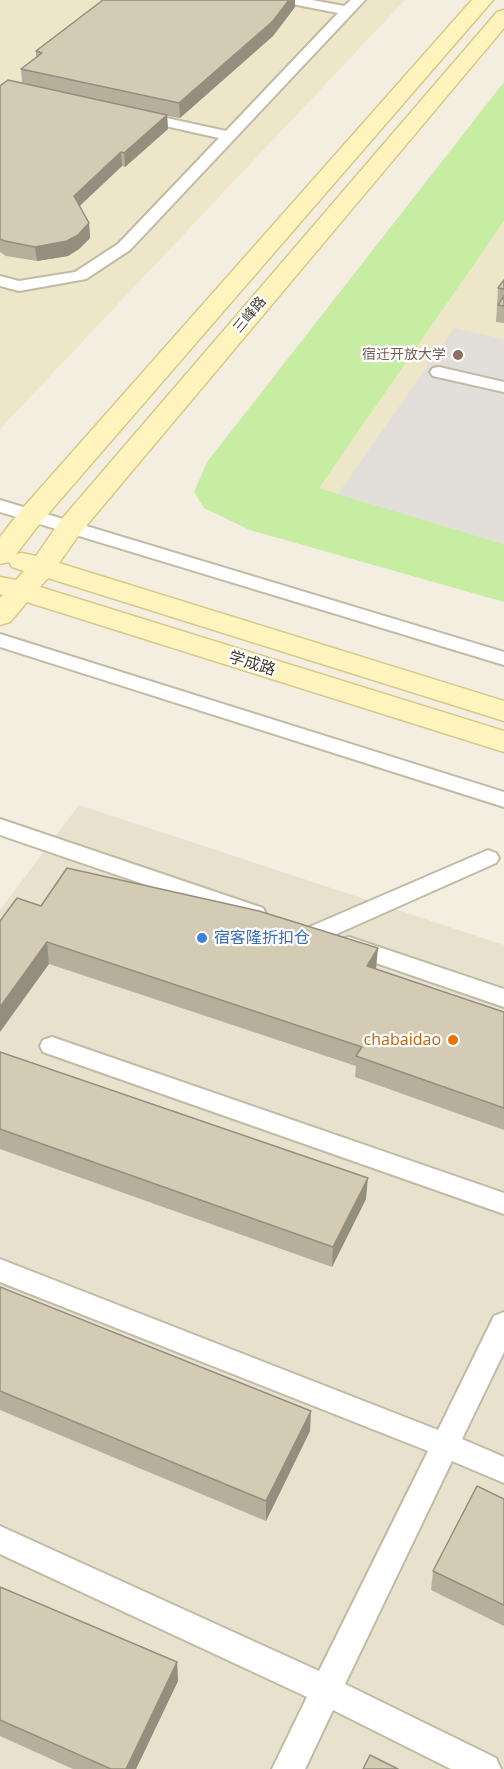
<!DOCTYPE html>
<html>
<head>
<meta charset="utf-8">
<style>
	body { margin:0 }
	canvas { display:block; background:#f3eee0 }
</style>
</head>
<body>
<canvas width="504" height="1769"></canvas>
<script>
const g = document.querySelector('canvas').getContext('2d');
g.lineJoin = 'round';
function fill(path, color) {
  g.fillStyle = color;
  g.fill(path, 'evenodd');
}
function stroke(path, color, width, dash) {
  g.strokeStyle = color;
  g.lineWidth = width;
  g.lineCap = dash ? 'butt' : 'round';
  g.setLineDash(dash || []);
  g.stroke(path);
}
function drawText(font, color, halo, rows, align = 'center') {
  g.font = font + ' "Open Sans","Noto Sans SC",sans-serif';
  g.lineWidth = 4.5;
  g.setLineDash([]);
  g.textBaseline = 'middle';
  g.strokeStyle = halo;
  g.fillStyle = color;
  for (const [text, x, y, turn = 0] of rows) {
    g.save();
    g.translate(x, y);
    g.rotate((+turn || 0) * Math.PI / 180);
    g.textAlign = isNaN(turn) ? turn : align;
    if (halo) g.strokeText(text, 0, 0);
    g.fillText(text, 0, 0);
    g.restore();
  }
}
fill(new Path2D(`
	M 79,805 L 504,945 L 504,1769 L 0,1769 L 0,910 Z`), '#e7e1ce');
fill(new Path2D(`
	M 0,0 L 405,0 L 0,429 Z
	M 504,221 L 504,544 L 319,488 Z`), '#eee6c8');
fill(new Path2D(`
	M 504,82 L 504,221 L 319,488 L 504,544 L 504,602 L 250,530 L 204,508 L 194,492 L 207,462 Z`), '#c7eda3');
fill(new Path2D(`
	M 454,328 L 504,339 L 504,544 L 338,494 Z`), '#e2dfda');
const lane = new Path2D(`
	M 285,0 L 312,0 L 344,6 L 351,0 L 365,0 L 130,250 L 86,279 L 19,291 L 0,286 L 0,276 L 19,281 L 75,272 L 118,244 L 219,138 L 134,119 L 132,116 L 134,113 L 139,112 L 226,131 L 338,13 L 287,3 Z
	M 439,367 L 504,382 L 504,392 L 433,376 L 430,372 L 433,368 Z
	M 0,500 L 504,652 L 504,665 L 0,512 Z
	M 0,634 L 504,792 L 504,807 L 0,647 Z
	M 0,819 L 263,908 L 266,914 L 263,920 L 255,922 L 0,835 Z
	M 488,850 L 496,853 L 499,858 L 496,863 L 323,940 L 315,942 L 307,940 L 303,934 L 307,928 Z
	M 349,937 L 504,989 L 504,1007 L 341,951 L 337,945 L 341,939 Z
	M 52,1037 L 504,1193 L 504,1214 L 43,1052 L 40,1046 L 43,1040 Z
	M 0,1259 L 438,1430 L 494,1316 L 504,1312 L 504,1352 L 462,1439 L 504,1457 L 504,1483 L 452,1461 L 345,1684 L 496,1758 L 501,1769 L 451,1769 L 333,1710 L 305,1769 L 272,1769 L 307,1697 L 0,1554 L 0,1526 L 319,1671 L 428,1451 L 0,1282 Z`);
const secondary = new Path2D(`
	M 472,0 L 493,0 L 41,522 L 16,554 L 22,553 L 36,556 L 61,520 L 497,12 L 504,10 L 504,28 L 81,532 L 59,563 L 504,701 L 504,721 L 48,578 L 40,587 L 504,731 L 504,752 L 27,602 L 10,622 L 0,625 L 0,598 L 3,595 L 0,594 L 0,577 L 16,580 L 24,571 L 12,567 L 9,562 L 0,564 L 0,537 L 21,510 Z`);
stroke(lane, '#c1baa5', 4);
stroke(secondary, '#d8c98a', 3);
fill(lane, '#fff');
fill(secondary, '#fff4be');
fill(new Path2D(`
	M 295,7 L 273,36 L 180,118 L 167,116 L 168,129 L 125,167 L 122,166 L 80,206 L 89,223 L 90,238 L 79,249 L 68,256 L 37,261 L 6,256 L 0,252 L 0,86 L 22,83 L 21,69 L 36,57 L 36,51 Z
	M 504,280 L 504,323 L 496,322 L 498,288 Z
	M 41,906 L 376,969 L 504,1012 L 504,1130 L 355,1077 L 356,1066 L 49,964 Z
	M 0,1052 L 366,1199 L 332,1267 L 0,1149 Z
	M 0,1287 L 310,1431 L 266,1521 L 0,1410 Z
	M 504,1499 L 504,1626 L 431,1590 L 433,1571 Z
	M 0,1587 L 177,1662 L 178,1681 L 136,1769 L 73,1769 L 0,1736 Z`), '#b6af9c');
fill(new Path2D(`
	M 289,0 L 295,0 L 295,7 L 273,36 L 180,118 L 179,103 Z
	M 167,115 L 168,129 L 125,167 L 124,153 Z
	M 121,152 L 122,166 L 75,210 L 74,196 Z
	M 89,223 L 90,238 L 79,249 L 68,256 L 37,261 L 35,247 Z
	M 47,942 L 49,964 L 0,1032 L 0,1007 Z
	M 378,948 L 376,969 L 367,966 Z
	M 368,1178 L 366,1199 L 332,1267 L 333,1247 Z
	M 311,1411 L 310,1431 L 266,1521 L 266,1501 Z
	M 177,1662 L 178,1681 L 136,1769 L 126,1769 Z`), '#948e7f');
const building = new Path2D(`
	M 103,0 L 289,0 L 273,21 L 179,103 L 21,69 L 42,53 L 36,51 Z
	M 8,80 L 167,115 L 124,153 L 121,152 L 74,196 L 89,223 L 78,235 L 67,241 L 35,247 L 5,241 L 0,239 L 0,86 Z
	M 504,280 L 504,289 L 498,288 Z
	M 504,296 L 504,306 L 498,305 Z
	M 67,868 L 259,911 L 378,948 L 367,966 L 504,1012 L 504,1108 L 356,1056 L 362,1047 L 47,942 L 0,1007 L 0,921 L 17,898 L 41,906 Z
	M 0,1052 L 368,1178 L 333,1247 L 0,1129 Z
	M 0,1287 L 311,1411 L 266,1501 L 0,1391 Z
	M 477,1486 L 504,1499 L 504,1605 L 433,1571 Z
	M 0,1587 L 177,1662 L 126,1769 L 111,1769 L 0,1720 Z
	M 370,1755 L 398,1769 L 363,1769 Z`);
fill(building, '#d4cbb5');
stroke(building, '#948e7f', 1.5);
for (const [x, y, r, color] of [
	[458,355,6,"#8d6e63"],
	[202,938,6,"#3f7fe0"],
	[453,1040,6,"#e8710a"]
]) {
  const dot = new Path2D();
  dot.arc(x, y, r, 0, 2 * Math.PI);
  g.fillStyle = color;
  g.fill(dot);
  stroke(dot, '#fff', 2);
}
drawText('14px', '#443e31', '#fff', [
	["三峰路",250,315,-50]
]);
drawText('14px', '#785e54', '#fff', [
	["宿迁开放大学",446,355]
], 'right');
drawText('16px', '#443e31', '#fff', [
	["学成路",252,664,17]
]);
drawText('16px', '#366cbe', '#fff', [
	["宿客隆折扣仓",214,938]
], 'left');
drawText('16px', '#c56008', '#fff', [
	["chabaidao",441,1040]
], 'right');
</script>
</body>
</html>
